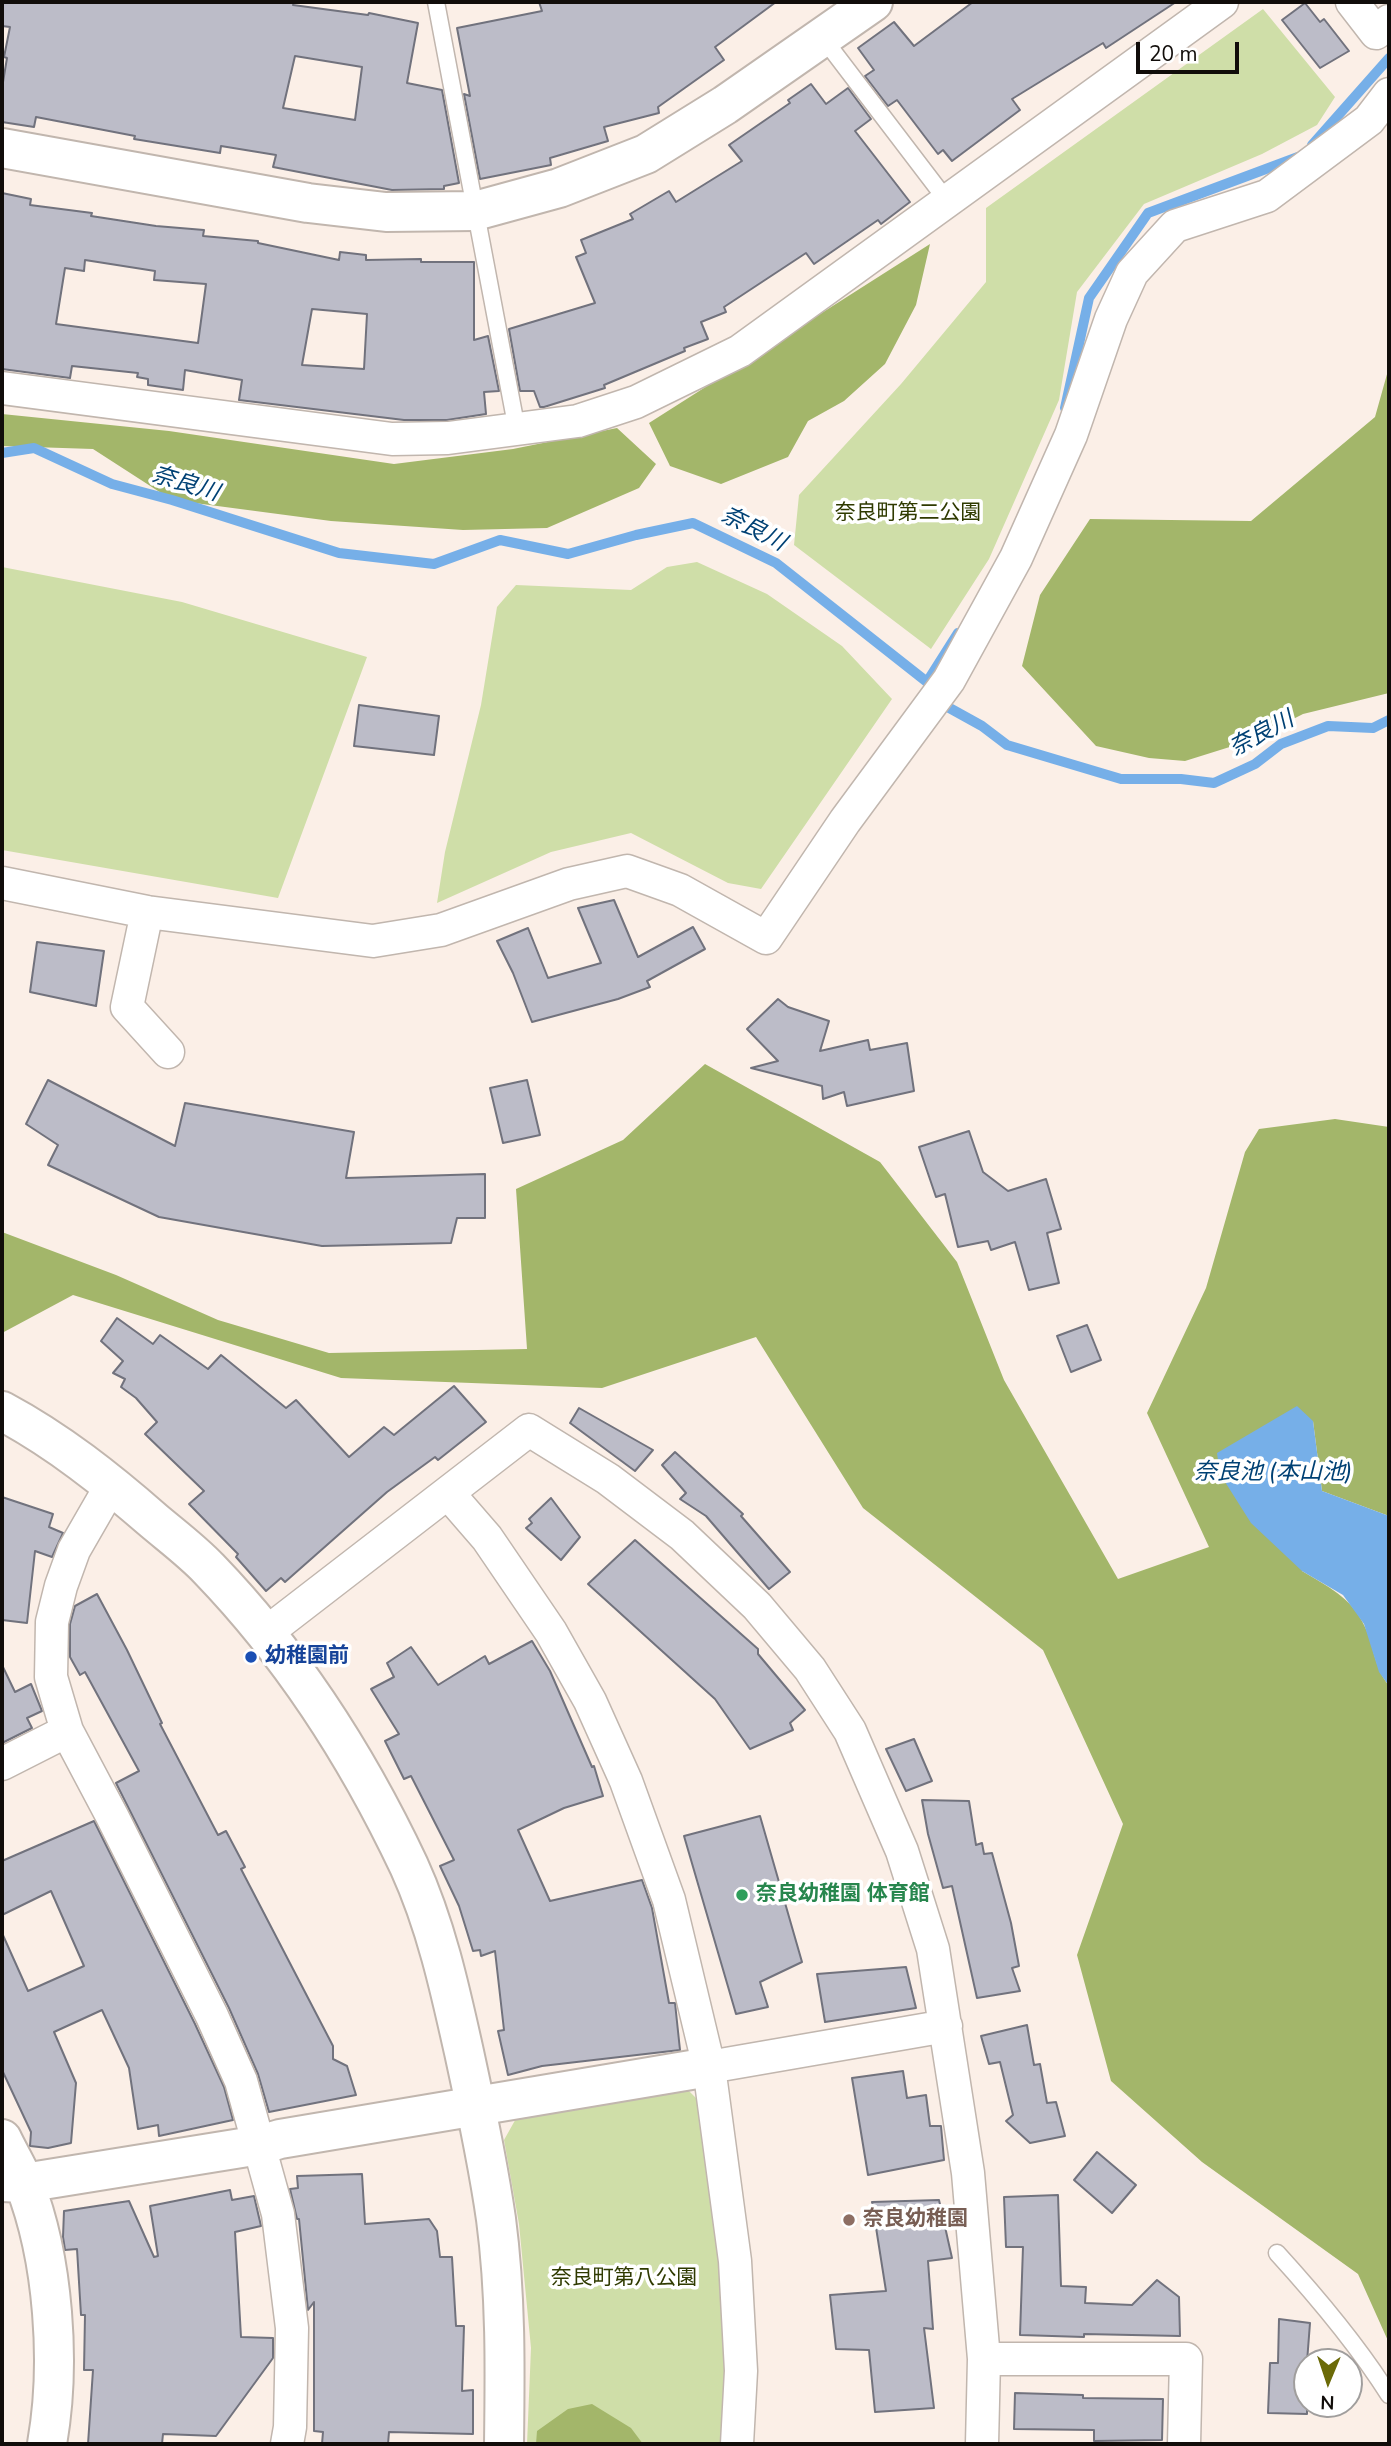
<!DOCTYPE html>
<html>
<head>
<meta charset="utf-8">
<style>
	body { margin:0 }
	#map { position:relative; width:1391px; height:2446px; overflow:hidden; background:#fbefe7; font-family:"Nunito Sans",sans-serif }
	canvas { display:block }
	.frame { position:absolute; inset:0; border:4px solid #110d0a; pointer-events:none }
	.north { position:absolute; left:1293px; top:2348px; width:70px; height:70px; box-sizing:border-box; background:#fff; border:2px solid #a09e9d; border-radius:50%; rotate:182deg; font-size:19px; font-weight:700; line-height:28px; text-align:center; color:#110d0a }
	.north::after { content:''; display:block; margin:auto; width:24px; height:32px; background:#6b6a08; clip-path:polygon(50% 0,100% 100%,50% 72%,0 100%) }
	.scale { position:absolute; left:1136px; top:42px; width:103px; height:32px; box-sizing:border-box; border:4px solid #110d0a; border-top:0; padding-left:9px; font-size:21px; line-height:24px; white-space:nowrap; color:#110d0a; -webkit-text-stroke:5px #fff; paint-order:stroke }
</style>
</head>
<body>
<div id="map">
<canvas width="1391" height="2446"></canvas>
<div class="frame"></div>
<div class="north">N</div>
<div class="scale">20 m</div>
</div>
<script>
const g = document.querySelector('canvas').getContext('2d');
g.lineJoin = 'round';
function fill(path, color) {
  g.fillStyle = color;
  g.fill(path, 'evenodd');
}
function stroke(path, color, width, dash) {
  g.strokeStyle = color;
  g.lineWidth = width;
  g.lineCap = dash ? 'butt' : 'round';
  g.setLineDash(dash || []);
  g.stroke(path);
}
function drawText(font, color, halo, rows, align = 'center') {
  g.font = font + ' "Nunito Sans","Noto Sans JP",sans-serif';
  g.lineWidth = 7;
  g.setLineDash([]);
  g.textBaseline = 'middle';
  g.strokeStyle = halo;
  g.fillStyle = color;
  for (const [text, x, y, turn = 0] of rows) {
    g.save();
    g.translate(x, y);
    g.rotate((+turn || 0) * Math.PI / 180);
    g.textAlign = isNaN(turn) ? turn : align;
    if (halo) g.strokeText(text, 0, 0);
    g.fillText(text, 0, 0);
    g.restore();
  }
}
fill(new Path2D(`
	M 1263,9 L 1335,97 L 1317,125 L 1262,154 L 1144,204 L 1077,292 L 1059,400 L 989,559 L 931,649 L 794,545 L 799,495 L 901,384 L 986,282 L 986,208 Z
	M 697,562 L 767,594 L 842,646 L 892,699 L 761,889 L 728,883 L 631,833 L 551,852 L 437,903 L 445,852 L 481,705 L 497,607 L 516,585 L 631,590 L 667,567 Z
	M 2,567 L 182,602 L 367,657 L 278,898 L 2,850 Z
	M 686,2088 L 700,2102 L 722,2261 L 730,2367 L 725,2444 L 527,2444 L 531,2348 L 519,2224 L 504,2140 L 518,2115 Z`), '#cfdea8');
fill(new Path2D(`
	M 930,244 L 916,305 L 885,364 L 844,401 L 808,421 L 788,457 L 721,484 L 670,466 L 649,423 Z
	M 1389,367 L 1389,693 L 1303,714 L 1252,740 L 1185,761 L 1149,758 L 1096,746 L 1022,666 L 1040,595 L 1090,519 L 1251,521 L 1375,417 Z
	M 2,414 L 169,431 L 394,464 L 513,449 L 617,428 L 656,464 L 639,488 L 547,528 L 463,530 L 331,521 L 172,500 L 93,449 L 2,446 Z
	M 705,1064 L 880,1162 L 957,1262 L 1004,1380 L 1118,1579 L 1209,1547 L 1147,1413 L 1206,1288 L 1245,1152 L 1259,1129 L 1335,1119 L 1389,1127 L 1389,1516 L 1322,1491 L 1313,1421 L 1302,1571 C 1327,1586 1352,1598 1364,1625 C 1375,1647 1373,1665 1389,1686 L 1389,2343 L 1358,2274 L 1202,2162 L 1111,2081 L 1077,1955 L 1123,1824 L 1043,1650 L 863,1508 L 756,1337 L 602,1388 L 341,1378 L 73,1295 L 2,1333 L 2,1232 L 116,1275 L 218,1320 L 329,1353 L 527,1349 L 516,1189 L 623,1140 Z
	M 592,2404 L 631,2428 L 643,2444 L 536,2444 L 537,2431 L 568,2409 Z`), '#a3b66a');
fill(new Path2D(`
	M 1297,1406 L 1313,1421 L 1322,1491 L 1389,1516 L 1389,1686 L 1379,1672 L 1364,1624 L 1343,1595 L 1302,1571 L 1251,1523 L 1220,1474 L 1217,1453 Z`), '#76afe8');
stroke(new Path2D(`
	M 1312,145 L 1389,58
	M 1065,408 L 1089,298 L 1148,213 L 1298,157
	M 2,453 L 34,448 L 112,484 L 172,500 L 339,553 L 434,564 L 500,540 L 568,554 L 636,535 L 693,523 L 776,563 L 927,682 L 935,700 L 982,726 L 1007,745 L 1121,779 L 1181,779 L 1214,783 L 1255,764 L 1281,744 L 1328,726 L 1373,728 L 1389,720
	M 927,682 L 958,633`), '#76afe8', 10);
const building = new Path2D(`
	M 2,2 L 294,2 L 293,5 L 368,15 L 369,13 L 418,23 L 407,83 L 442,90 L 459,183 L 444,186 L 444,189 L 392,190 L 273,167 L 276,155 L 221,146 L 220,153 L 134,139 L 135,136 L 36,117 L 34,127 L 2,122 L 2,88 L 7,58 L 4,57 L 10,27 L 2,26 ZM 295,56 L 362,67 L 355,120 L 283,108 Z
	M 539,2 L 776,2 L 715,47 L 724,60 L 658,107 L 659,113 L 604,127 L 608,141 L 550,158 L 551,165 L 480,179 L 464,94 L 470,96 L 457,28 L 542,11 Z
	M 973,2 L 1176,2 L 1106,48 L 1103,43 L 1012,99 L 1020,110 L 952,161 L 943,150 L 938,154 L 897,100 L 888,106 L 865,76 L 874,70 L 858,48 L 894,22 L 914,46 Z
	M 1305,3 L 1320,22 L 1324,19 L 1349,51 L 1320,68 L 1282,20 Z
	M 811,84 L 826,104 L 848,88 L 871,119 L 855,131 L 910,202 L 881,224 L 878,220 L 814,264 L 806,253 L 724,307 L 726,312 L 701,322 L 708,339 L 684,348 L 685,351 L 604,385 L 605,388 L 544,407 L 540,407 L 534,391 L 520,391 L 509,329 L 595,303 L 576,257 L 586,253 L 581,240 L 633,219 L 630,214 L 669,191 L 676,202 L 742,161 L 729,145 L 790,103 L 788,100 Z
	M 2,193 L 31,199 L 30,205 L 92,213 L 91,216 L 156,226 L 204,230 L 203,236 L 258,241 L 258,243 L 339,260 L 340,252 L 366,255 L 366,260 L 421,259 L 421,262 L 474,262 L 474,340 L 488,336 L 499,391 L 484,392 L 486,414 L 447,420 L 404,420 L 239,400 L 242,380 L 185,370 L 183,390 L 148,385 L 148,379 L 137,377 L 138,373 L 72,366 L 70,378 L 2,369 ZM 85,260 L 155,271 L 154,280 L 206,284 L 198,343 L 56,324 L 65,268 L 84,271 ZM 312,309 L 367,314 L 364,369 L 302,365 Z
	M 359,705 L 439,716 L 434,755 L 354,746 Z
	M 614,900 L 638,957 L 693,927 L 705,949 L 647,981 L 650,987 L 618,999 L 532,1022 L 513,973 L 497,941 L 528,928 L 548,978 L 601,963 L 578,908 Z
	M 37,942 L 104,951 L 96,1006 L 30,992 Z
	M 778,999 L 788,1007 L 829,1021 L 820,1051 L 868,1040 L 870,1050 L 907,1043 L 914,1091 L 847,1106 L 844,1092 L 823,1099 L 822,1086 L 751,1068 L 778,1061 L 747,1029 Z
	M 48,1080 L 175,1146 L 185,1103 L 354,1132 L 346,1178 L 485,1174 L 485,1218 L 457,1218 L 451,1243 L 322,1246 L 159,1217 L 48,1165 L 58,1145 L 26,1124 Z
	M 527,1080 L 540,1135 L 503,1143 L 490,1088 Z
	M 969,1131 L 983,1172 L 1008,1191 L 1046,1179 L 1061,1229 L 1047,1233 L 1059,1283 L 1029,1290 L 1015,1242 L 991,1250 L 988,1241 L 958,1247 L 945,1194 L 936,1197 L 919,1147 Z
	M 117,1318 L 153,1344 L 160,1335 L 208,1369 L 221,1355 L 286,1408 L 296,1400 L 349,1457 L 384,1427 L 394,1435 L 454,1386 L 486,1422 L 438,1460 L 435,1457 L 387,1492 L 285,1582 L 281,1578 L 266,1591 L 236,1557 L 238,1554 L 189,1504 L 204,1491 L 145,1434 L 157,1422 L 136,1398 L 121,1387 L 125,1379 L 113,1373 L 123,1361 L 101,1341 Z
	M 1087,1325 L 1101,1360 L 1071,1372 L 1057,1336 Z
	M 579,1408 L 653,1450 L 635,1471 L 570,1423 Z
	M 675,1452 L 743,1514 L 741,1516 L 790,1572 L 769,1589 L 706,1516 L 680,1499 L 686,1493 L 662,1465 Z
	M 2,1497 L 53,1514 L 49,1527 L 63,1533 L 52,1557 L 35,1551 L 27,1623 L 2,1620 Z
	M 551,1498 L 580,1537 L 561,1560 L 526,1528 L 532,1523 L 529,1519 Z
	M 635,1540 L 758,1649 L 758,1654 L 805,1710 L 790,1723 L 793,1730 L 750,1749 L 715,1699 L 588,1584 Z
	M 97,1594 L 127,1650 L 162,1723 L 160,1724 L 218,1835 L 226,1831 L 245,1867 L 241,1869 L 333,2046 L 333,2059 L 347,2066 L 356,2095 L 269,2112 L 258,2074 L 229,2008 L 116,1783 L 139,1771 L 85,1672 L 80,1675 L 70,1657 L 70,1624 L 75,1606 Z
	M 532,1641 L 550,1671 L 592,1767 L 594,1766 L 603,1796 L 564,1808 L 518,1830 L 550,1901 L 642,1880 L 652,1908 L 669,2003 L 675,2003 L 680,2050 L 542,2066 L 508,2075 L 498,2031 L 504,2030 L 495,1951 L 481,1956 L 480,1950 L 473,1951 L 459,1906 L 440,1866 L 454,1860 L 411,1776 L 404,1779 L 385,1741 L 399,1734 L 371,1689 L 394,1677 L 387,1663 L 411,1647 L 438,1685 L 485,1656 L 489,1664 Z
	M 2,1665 L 15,1692 L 31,1684 L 42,1711 L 27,1718 L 32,1728 L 2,1743 Z
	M 914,1739 L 932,1781 L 906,1791 L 886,1749 Z
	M 922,1800 L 969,1801 L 976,1845 L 982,1843 L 984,1854 L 992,1853 L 1011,1923 L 1019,1966 L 1012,1968 L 1020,1991 L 977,1998 L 952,1886 L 943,1888 L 928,1834 Z
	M 760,1816 L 802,1962 L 760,1982 L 768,2007 L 736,2014 L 684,1836 Z
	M 94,1821 L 195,2024 L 224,2087 L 233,2120 L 159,2136 L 158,2125 L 138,2129 L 129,2068 L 102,2010 L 54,2032 L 76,2083 L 71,2143 L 48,2148 L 30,2146 L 31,2132 L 2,2070 L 2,1933 L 28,1991 L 84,1966 L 51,1891 L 2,1915 L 2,1861 Z
	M 906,1967 L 916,2008 L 825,2022 L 817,1974 Z
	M 1027,2025 L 1034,2065 L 1040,2064 L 1047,2103 L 1056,2102 L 1065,2136 L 1030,2143 L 1006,2121 L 1013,2115 L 1000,2062 L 989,2064 L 981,2036 Z
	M 903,2071 L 907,2098 L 926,2095 L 930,2126 L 941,2126 L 944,2160 L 868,2175 L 852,2078 Z
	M 1097,2152 L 1136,2185 L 1112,2213 L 1074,2180 Z
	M 362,2174 L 365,2224 L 429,2219 L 437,2231 L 440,2257 L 452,2257 L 456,2326 L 464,2326 L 462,2391 L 473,2390 L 473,2434 L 389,2432 L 388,2444 L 322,2444 L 323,2432 L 314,2431 L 314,2302 L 308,2310 L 299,2219 L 297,2219 L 290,2189 L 298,2188 L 297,2176 Z
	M 230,2190 L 232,2200 L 254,2196 L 261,2226 L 235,2232 L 241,2337 L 273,2338 L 273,2358 L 216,2436 L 163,2434 L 162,2444 L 88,2444 L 93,2370 L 84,2370 L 85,2315 L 81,2315 L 77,2249 L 65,2250 L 63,2237 L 64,2211 L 129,2201 L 154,2257 L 158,2256 L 150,2206 Z
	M 1058,2195 L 1061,2286 L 1086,2287 L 1085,2303 L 1132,2305 L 1157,2280 L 1179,2297 L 1180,2336 L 1084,2334 L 1084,2337 L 1020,2335 L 1023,2247 L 1006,2247 L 1004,2197 Z
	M 939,2200 L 952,2258 L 928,2261 L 933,2329 L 924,2328 L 934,2408 L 875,2412 L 869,2350 L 836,2349 L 830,2295 L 886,2291 L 872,2202 Z
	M 1279,2319 L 1310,2323 L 1307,2362 L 1307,2414 L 1268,2413 L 1270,2363 L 1278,2363 Z
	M 1015,2393 L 1083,2395 L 1083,2398 L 1163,2399 L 1162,2440 L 1094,2441 L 1094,2430 L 1014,2429 Z`);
fill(building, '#bcbcc8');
stroke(building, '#71727d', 2);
const lane = new Path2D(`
	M 436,2 L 517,430
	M 823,38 L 948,202
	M 1277,2253 C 1318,2298 1357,2344 1389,2395`);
const street = new Path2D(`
	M 1352,2 L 1376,33 L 1389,21
	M 2,388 L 392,439 L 448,438 L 578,421 L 636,402 L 740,351 L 1222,2
	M 2,883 L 147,912 L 373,941 L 441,930 L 569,884 L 627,871 L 680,890 L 766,938 L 845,821 L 949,680 L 1016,558 L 1071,435 L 1111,319 L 1132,273 L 1175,226 L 1267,196 L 1369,120 L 1389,94
	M 147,912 L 127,1007 L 168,1052
	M 112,1484 L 74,1550 L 61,1586 L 52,1622 L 51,1677 L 67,1731 L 112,1816 L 212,2016 L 241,2081 L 278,2214 L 292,2328 L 290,2427 L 287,2444
	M 448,1493 L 487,1538 L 551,1632 L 590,1701 L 626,1781 L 669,1900 L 709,2067 L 735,2261 L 741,2371 L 737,2444
	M 266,1633 L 529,1430 L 608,1479 L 682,1535 L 757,1606 L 810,1669 L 850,1731 L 902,1851 L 933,1949 L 968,2173 L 984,2359 L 982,2444
	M 2,1764 L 67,1731
	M 709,2067 L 946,2026
	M 984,2359 L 1186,2359 L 1184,2444`);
const secondary = new Path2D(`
	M 2,148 L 308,203 L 386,212 L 475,211 L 559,188 L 646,154 L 725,105 L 873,2
	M 2,1411 C 58,1441 107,1480 154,1521 C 173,1537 193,1552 209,1569 C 292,1655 358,1758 409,1866 C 436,1925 450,1989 464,2052 C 476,2107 488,2163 496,2219 C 506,2294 505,2370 504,2444
	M 2,2139 C 9,2154 18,2168 24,2183 C 54,2259 61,2365 47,2444
	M 2,2182 L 24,2183 L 260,2145 L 280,2139 L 709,2067`);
stroke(lane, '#c1b6ae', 19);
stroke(street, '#c1b6ae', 35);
stroke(secondary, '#c1b6ae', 42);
stroke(lane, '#fff', 16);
stroke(street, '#fff', 32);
stroke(secondary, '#fff', 38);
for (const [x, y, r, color] of [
	[251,1657,7,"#1a4fb4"],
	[742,1895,7,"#2e9e5b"],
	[849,2220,7,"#8d6e63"]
]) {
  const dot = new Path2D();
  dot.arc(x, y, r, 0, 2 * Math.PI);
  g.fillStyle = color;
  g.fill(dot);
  stroke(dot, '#fff', 2.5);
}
drawText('21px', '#2f3a00', '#fff', [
	["奈良町第二公園",908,514],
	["奈良町第八公園",624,2279]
]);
drawText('bold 21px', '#164399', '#fff', [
	["幼稚園前",265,1657]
], 'left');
drawText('bold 21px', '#27864d', '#fff', [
	["奈良幼稚園 体育館",756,1895]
], 'left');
drawText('bold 21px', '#785e54', '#fff', [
	["奈良幼稚園",863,2220]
], 'left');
drawText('italic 23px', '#004174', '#fff', [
	["奈良川",185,485,17],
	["奈良川",753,530,27],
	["奈良川",1262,735,-28],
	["奈良池 (本山池)",1273,1473]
]);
</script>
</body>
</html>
